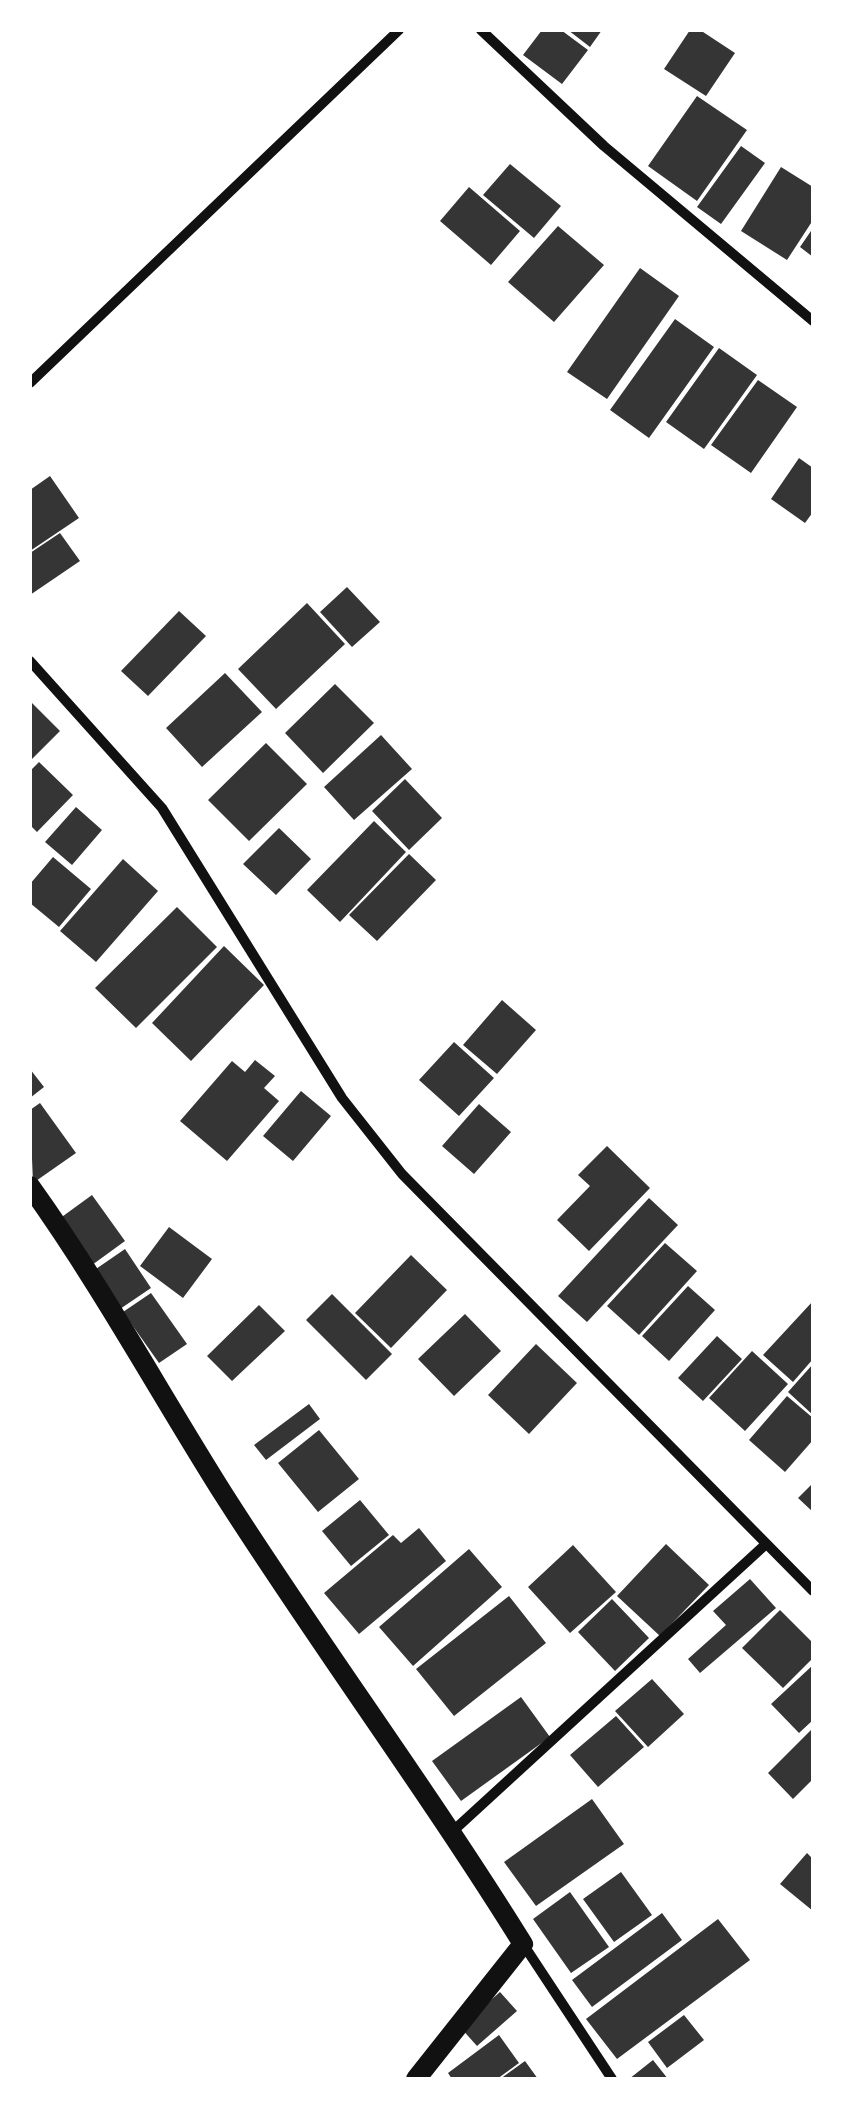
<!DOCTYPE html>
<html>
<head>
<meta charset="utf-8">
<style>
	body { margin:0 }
	#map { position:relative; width:843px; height:2109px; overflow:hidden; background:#fff; font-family:Quicksand,sans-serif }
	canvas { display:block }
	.frame { position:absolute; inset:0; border:32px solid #fff; pointer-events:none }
</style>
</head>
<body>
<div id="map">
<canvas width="843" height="2109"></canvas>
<div class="frame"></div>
</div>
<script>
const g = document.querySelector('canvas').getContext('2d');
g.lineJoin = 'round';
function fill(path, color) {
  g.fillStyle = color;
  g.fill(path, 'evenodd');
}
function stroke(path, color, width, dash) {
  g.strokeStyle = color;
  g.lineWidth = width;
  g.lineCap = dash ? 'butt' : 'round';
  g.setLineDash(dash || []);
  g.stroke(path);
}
fill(new Path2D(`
	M 542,30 L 561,30 L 588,50 L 562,84 L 523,55 Z
	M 568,30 L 602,30 L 590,47 Z
	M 690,30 L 700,30 L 735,53 L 706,96 L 664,69 Z
	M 697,96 L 747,130 L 697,201 L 648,166 Z
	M 741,146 L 765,163 L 721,224 L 697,207 Z
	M 510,164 L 561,206 L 534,238 L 483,195 Z
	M 781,167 L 813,187 L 813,220 L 787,260 L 741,231 Z
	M 469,187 L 520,231 L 491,265 L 440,221 Z
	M 558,226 L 604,265 L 554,322 L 508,282 Z
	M 813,228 L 813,257 L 800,247 Z
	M 640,268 L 679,296 L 607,399 L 567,372 Z
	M 675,319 L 714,347 L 649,438 L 610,410 Z
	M 719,348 L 757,375 L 704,449 L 666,422 Z
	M 758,380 L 797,407 L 751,473 L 711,445 Z
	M 799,458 L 813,468 L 813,512 L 805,523 L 771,499 Z
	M 50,476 L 79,518 L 30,551 L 30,490 Z
	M 60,533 L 80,561 L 30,595 L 30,553 Z
	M 347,587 L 380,622 L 352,647 L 320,612 Z
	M 307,603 L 345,644 L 276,709 L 238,669 Z
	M 179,611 L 206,636 L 148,696 L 121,671 Z
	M 225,673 L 262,712 L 202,767 L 166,728 Z
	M 335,684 L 374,723 L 323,773 L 285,733 Z
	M 30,701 L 60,731 L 30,761 Z
	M 381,735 L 412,769 L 354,820 L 324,787 Z
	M 266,743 L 307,784 L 249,841 L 208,800 Z
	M 39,762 L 73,795 L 37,832 L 30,825 L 30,771 Z
	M 405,779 L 442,818 L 409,850 L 372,811 Z
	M 76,807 L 102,830 L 72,865 L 45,842 Z
	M 374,821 L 406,852 L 340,922 L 307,890 Z
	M 279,828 L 311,859 L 276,895 L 243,864 Z
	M 409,854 L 436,880 L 377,941 L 349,915 Z
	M 53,857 L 91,889 L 59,927 L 30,903 L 30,884 Z
	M 123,859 L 158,891 L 96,962 L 60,931 Z
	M 177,907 L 217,947 L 136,1028 L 95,988 Z
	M 224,946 L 264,985 L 191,1061 L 152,1023 Z
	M 502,1000 L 536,1030 L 497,1074 L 463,1045 Z
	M 454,1042 L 494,1078 L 459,1116 L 419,1080 Z
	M 255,1060 L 275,1076 L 264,1088 L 279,1101 L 227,1161 L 180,1121 L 232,1061 L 245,1072 Z
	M 30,1069 L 44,1087 L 30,1098 Z
	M 301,1091 L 331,1116 L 293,1161 L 263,1136 Z
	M 40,1103 L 76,1153 L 33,1183 L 30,1110 Z
	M 479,1104 L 511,1132 L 474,1174 L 442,1146 Z
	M 607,1146 L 650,1188 L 589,1251 L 557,1220 L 590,1186 L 578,1175 Z
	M 92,1195 L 125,1241 L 92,1265 L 59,1219 Z
	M 649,1198 L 678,1225 L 587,1322 L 558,1296 Z
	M 169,1227 L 212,1259 L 183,1298 L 140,1266 Z
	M 665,1243 L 697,1271 L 639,1335 L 607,1306 Z
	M 125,1249 L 151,1288 L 120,1309 L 93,1271 Z
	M 411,1255 L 447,1290 L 391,1348 L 355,1313 Z
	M 688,1286 L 715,1310 L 669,1361 L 642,1336 Z
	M 151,1293 L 187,1344 L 159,1363 L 123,1312 Z
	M 332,1294 L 392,1354 L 366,1380 L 306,1320 Z
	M 813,1301 L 813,1359 L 793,1382 L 763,1355 Z
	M 259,1305 L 285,1331 L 232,1381 L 207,1356 Z
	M 465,1314 L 501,1351 L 454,1396 L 418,1359 Z
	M 717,1336 L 742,1359 L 703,1401 L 678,1378 Z
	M 536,1344 L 577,1383 L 529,1434 L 488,1395 Z
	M 752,1351 L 788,1384 L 745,1431 L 709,1398 Z
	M 813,1364 L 813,1415 L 788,1392 Z
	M 787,1396 L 813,1418 L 813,1440 L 785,1472 L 749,1440 Z
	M 309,1404 L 320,1419 L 266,1460 L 254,1445 Z
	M 319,1430 L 359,1479 L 318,1512 L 278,1463 Z
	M 813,1483 L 813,1512 L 798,1498 Z
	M 360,1500 L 389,1535 L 351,1566 L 322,1531 Z
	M 419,1528 L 446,1561 L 359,1634 L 324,1593 L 393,1535 L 401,1543 Z
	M 666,1544 L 709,1585 L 660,1636 L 617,1596 Z
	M 573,1545 L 616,1592 L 570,1633 L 528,1587 Z
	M 469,1549 L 502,1587 L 413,1666 L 379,1627 Z
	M 750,1579 L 776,1608 L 700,1673 L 688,1659 L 726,1625 L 713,1611 Z
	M 509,1596 L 546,1643 L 454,1716 L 416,1669 Z
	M 612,1599 L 649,1638 L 615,1671 L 578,1632 Z
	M 780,1610 L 813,1643 L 813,1658 L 783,1688 L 742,1648 Z
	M 813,1665 L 813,1720 L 799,1733 L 771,1704 Z
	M 652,1679 L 684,1714 L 648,1747 L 615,1711 Z
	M 521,1697 L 550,1737 L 461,1801 L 432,1761 Z
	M 616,1716 L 644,1747 L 598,1787 L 570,1755 Z
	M 813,1728 L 813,1779 L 793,1799 L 768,1773 Z
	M 592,1799 L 624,1844 L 536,1906 L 504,1862 Z
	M 807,1853 L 813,1859 L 813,1911 L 780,1884 Z
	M 621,1872 L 652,1915 L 614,1942 L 583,1899 Z
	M 570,1892 L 609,1947 L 571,1973 L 533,1919 Z
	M 662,1913 L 682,1940 L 592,2007 L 572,1980 Z
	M 718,1919 L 750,1960 L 617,2059 L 586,2019 Z
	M 500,1992 L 517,2011 L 477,2046 L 460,2027 Z
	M 684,2015 L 704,2040 L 667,2068 L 648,2042 Z
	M 499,2035 L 519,2063 L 497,2079 L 452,2079 L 448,2073 Z
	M 653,2060 L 668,2079 L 629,2079 Z
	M 525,2061 L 538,2079 L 500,2079 Z`), '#353535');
stroke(new Path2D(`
	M 481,30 L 604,146 L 813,321
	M 30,383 L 399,30
	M 30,661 L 162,808 L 342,1098 L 402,1174 L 813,1591
	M 453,1831 L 766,1544
	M 523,1944 L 612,2079`), '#111', 10);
stroke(new Path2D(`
	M 30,1186 C 101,1285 159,1392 224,1495 C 321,1647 428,1791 523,1944 L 416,2079`), '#111', 20);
</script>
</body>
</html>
